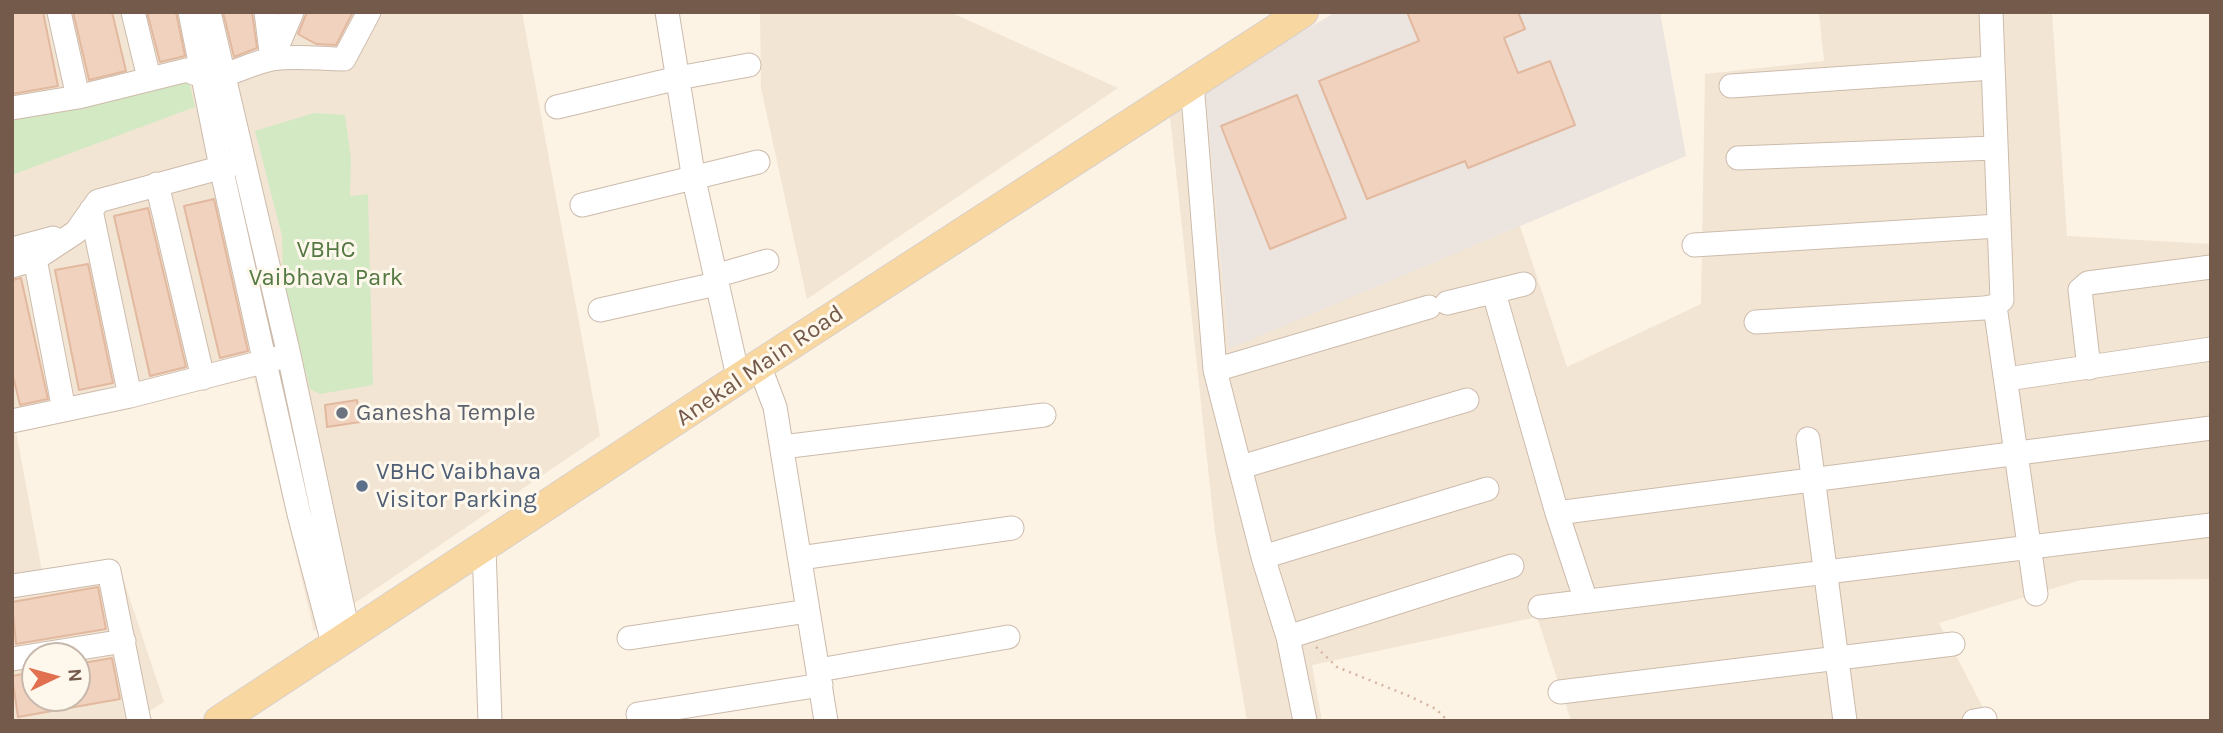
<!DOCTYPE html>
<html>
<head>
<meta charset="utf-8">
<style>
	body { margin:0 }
	#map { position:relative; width:2223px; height:733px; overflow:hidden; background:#fcf3e5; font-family:Karla,sans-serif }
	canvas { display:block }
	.frame { position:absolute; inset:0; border:14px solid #745a4b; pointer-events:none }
	.north { position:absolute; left:21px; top:642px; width:70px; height:70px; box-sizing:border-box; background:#fef7ec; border:2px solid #c7b8ac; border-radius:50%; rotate:85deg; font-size:19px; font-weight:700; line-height:28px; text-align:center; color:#745a4b }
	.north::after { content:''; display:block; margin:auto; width:24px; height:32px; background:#e1704f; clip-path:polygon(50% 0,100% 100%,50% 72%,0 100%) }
</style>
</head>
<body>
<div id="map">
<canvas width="2223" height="733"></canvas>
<div class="frame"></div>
<div class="north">N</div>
</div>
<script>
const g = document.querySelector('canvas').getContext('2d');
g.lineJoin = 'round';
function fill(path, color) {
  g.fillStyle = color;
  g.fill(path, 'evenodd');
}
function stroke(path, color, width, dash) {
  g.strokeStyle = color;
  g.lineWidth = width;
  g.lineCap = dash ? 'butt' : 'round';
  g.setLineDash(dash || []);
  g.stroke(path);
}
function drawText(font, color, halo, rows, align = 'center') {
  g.font = font + ' Karla,sans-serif';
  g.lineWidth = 6;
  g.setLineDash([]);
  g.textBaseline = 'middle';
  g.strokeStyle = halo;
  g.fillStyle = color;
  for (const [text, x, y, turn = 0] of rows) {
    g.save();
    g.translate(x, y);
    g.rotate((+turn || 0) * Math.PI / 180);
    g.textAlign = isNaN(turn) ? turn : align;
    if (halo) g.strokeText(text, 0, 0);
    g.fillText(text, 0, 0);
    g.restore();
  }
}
fill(new Path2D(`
	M 12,12 L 522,12 L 600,436 L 314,631 L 254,378 L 16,431 L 42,571 L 117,560 L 164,702 L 133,721 L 12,721 ZM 35,656 L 77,656 L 77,698 L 35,698 Z
	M 760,12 L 950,12 L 1118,88 L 807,299 L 761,88 Z
	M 1819,12 L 2052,12 L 2067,236 L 2211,244 L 2211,579 L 2081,580 L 1939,623 L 1990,721 L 1571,721 L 1537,617 L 1312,665 L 1322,721 L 1247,721 L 1215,533 L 1170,116 L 1205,89 L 1229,348 L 1520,226 L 1567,367 L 1701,304 L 1705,74 L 1824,61 Z`), '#f3e5d4');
fill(new Path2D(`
	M 1336,12 L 1660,12 L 1686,156 L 1229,349 L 1205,89 Z`), '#ece5df');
fill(new Path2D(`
	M 187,70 L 195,107 L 12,175 L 12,107 Z
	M 314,113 L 345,115 L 351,158 L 350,196 L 368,194 L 373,385 L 320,394 L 310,389 L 283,282 L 282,236 L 255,131 Z`), '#d3e9c4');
const building = new Path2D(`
	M 12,12 L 43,12 L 58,86 L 12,94 Z
	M 73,12 L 112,12 L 126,71 L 89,80 Z
	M 147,12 L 176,12 L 185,56 L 160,62 Z
	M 223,12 L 252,12 L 257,48 L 234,57 Z
	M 307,12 L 353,12 L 336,45 L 316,44 L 298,34 Z
	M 1407,12 L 1518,12 L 1525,29 L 1504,38 L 1518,73 L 1550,61 L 1575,125 L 1468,168 L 1465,161 L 1367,199 L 1319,81 L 1419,41 Z
	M 1297,95 L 1346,218 L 1270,249 L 1221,126 Z
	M 214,199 L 248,351 L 220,358 L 184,206 Z
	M 148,208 L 186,367 L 150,376 L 114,216 Z
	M 88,264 L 113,383 L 79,390 L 55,270 Z
	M 21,278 L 48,399 L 20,405 L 12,372 L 12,280 Z
	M 357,400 L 360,422 L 327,427 L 325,405 Z
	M 98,587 L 106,629 L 16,644 L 12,602 Z
	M 112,658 L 120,699 L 18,717 L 12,676 L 35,672 L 35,698 L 77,698 L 77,664 Z`);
fill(building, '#f0d2be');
stroke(building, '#e2b99f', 2);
const minor = new Path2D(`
	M 59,12 L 78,97
	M 133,12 L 149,78
	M 190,12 L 221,167 L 299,514 L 334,647
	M 209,12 L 289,355 L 349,637
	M 266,12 L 272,59
	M 667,12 L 694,180 L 739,381
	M 272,59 L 292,12
	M 1192,83 L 1215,370 L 1263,557 L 1288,637 L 1305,721
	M 1731,86 L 1992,68
	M 557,107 L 678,78 L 749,65
	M 12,108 L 78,97 L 187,70 C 219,87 240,65 272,59 C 294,55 321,59 344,59 L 369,12
	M 1738,158 L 1994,148
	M 157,184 L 203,378
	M 582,205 L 758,162
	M 91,210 L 130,396
	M 1694,245 L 1998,226
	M 12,249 L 53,238
	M 35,259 L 64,410
	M 12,266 L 35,259 L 76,232 L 98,201 L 234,164
	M 715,276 L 767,261
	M 1494,293 L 1557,513 L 2211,428
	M 1447,303 L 1524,284
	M 1995,306 L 2036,594
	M 600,310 L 716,284
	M 1756,322 L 1984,308 L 1995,306 L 2002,300 L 1991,12
	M 759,365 L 775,407 L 826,721
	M 2089,368 L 2080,290 L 2088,283 L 2211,267
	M 1215,370 L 1429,307
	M 2007,379 L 2211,349
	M 12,421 L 130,396 L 278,358
	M 1808,439 L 1845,721
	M 782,447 L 1044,415
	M 1241,467 L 1467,400
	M 1557,513 L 1586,601
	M 484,548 L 490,721
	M 1263,557 L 1487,489
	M 800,558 L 1012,528
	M 12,586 L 109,571 L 139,721
	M 1540,607 L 2211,525
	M 1288,637 L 1512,566
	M 629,638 L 808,611
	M 12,659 L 124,641
	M 819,670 L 1008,637
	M 1560,692 L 1953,644
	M 638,714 L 821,685
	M 1974,721 L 1985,719`);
const major = new Path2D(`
	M 219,721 L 759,365 L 1303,12`);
stroke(minor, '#cdbbac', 25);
stroke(major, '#d8d1cd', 32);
stroke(new Path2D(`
	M 1316,647 L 1337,667 L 1409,696 L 1436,709 L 1448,721`), '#d5b5a1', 2.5, [2, 5]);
stroke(minor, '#fff', 23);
stroke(major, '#f8d7a0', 30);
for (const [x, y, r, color] of [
	[342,413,7,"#6b7280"],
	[362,486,7,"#5c6f8a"]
]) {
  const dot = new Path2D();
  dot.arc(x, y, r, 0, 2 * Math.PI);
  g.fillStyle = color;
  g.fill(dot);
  stroke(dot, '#fef7ec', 2.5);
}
drawText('24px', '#547943', '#fef7ec', [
	["VBHC",326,250],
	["Vaibhava Park",326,278]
]);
drawText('24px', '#745a4b', '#fef7ec', [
	["Anekal Main Road",760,366,-34]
]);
drawText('24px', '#5b616d', '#fef7ec', [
	["Ganesha Temple",356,413]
], 'left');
drawText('24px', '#4e5e75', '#fef7ec', [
	["VBHC Vaibhava",376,472],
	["Visitor Parking",376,500]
], 'left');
</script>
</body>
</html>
